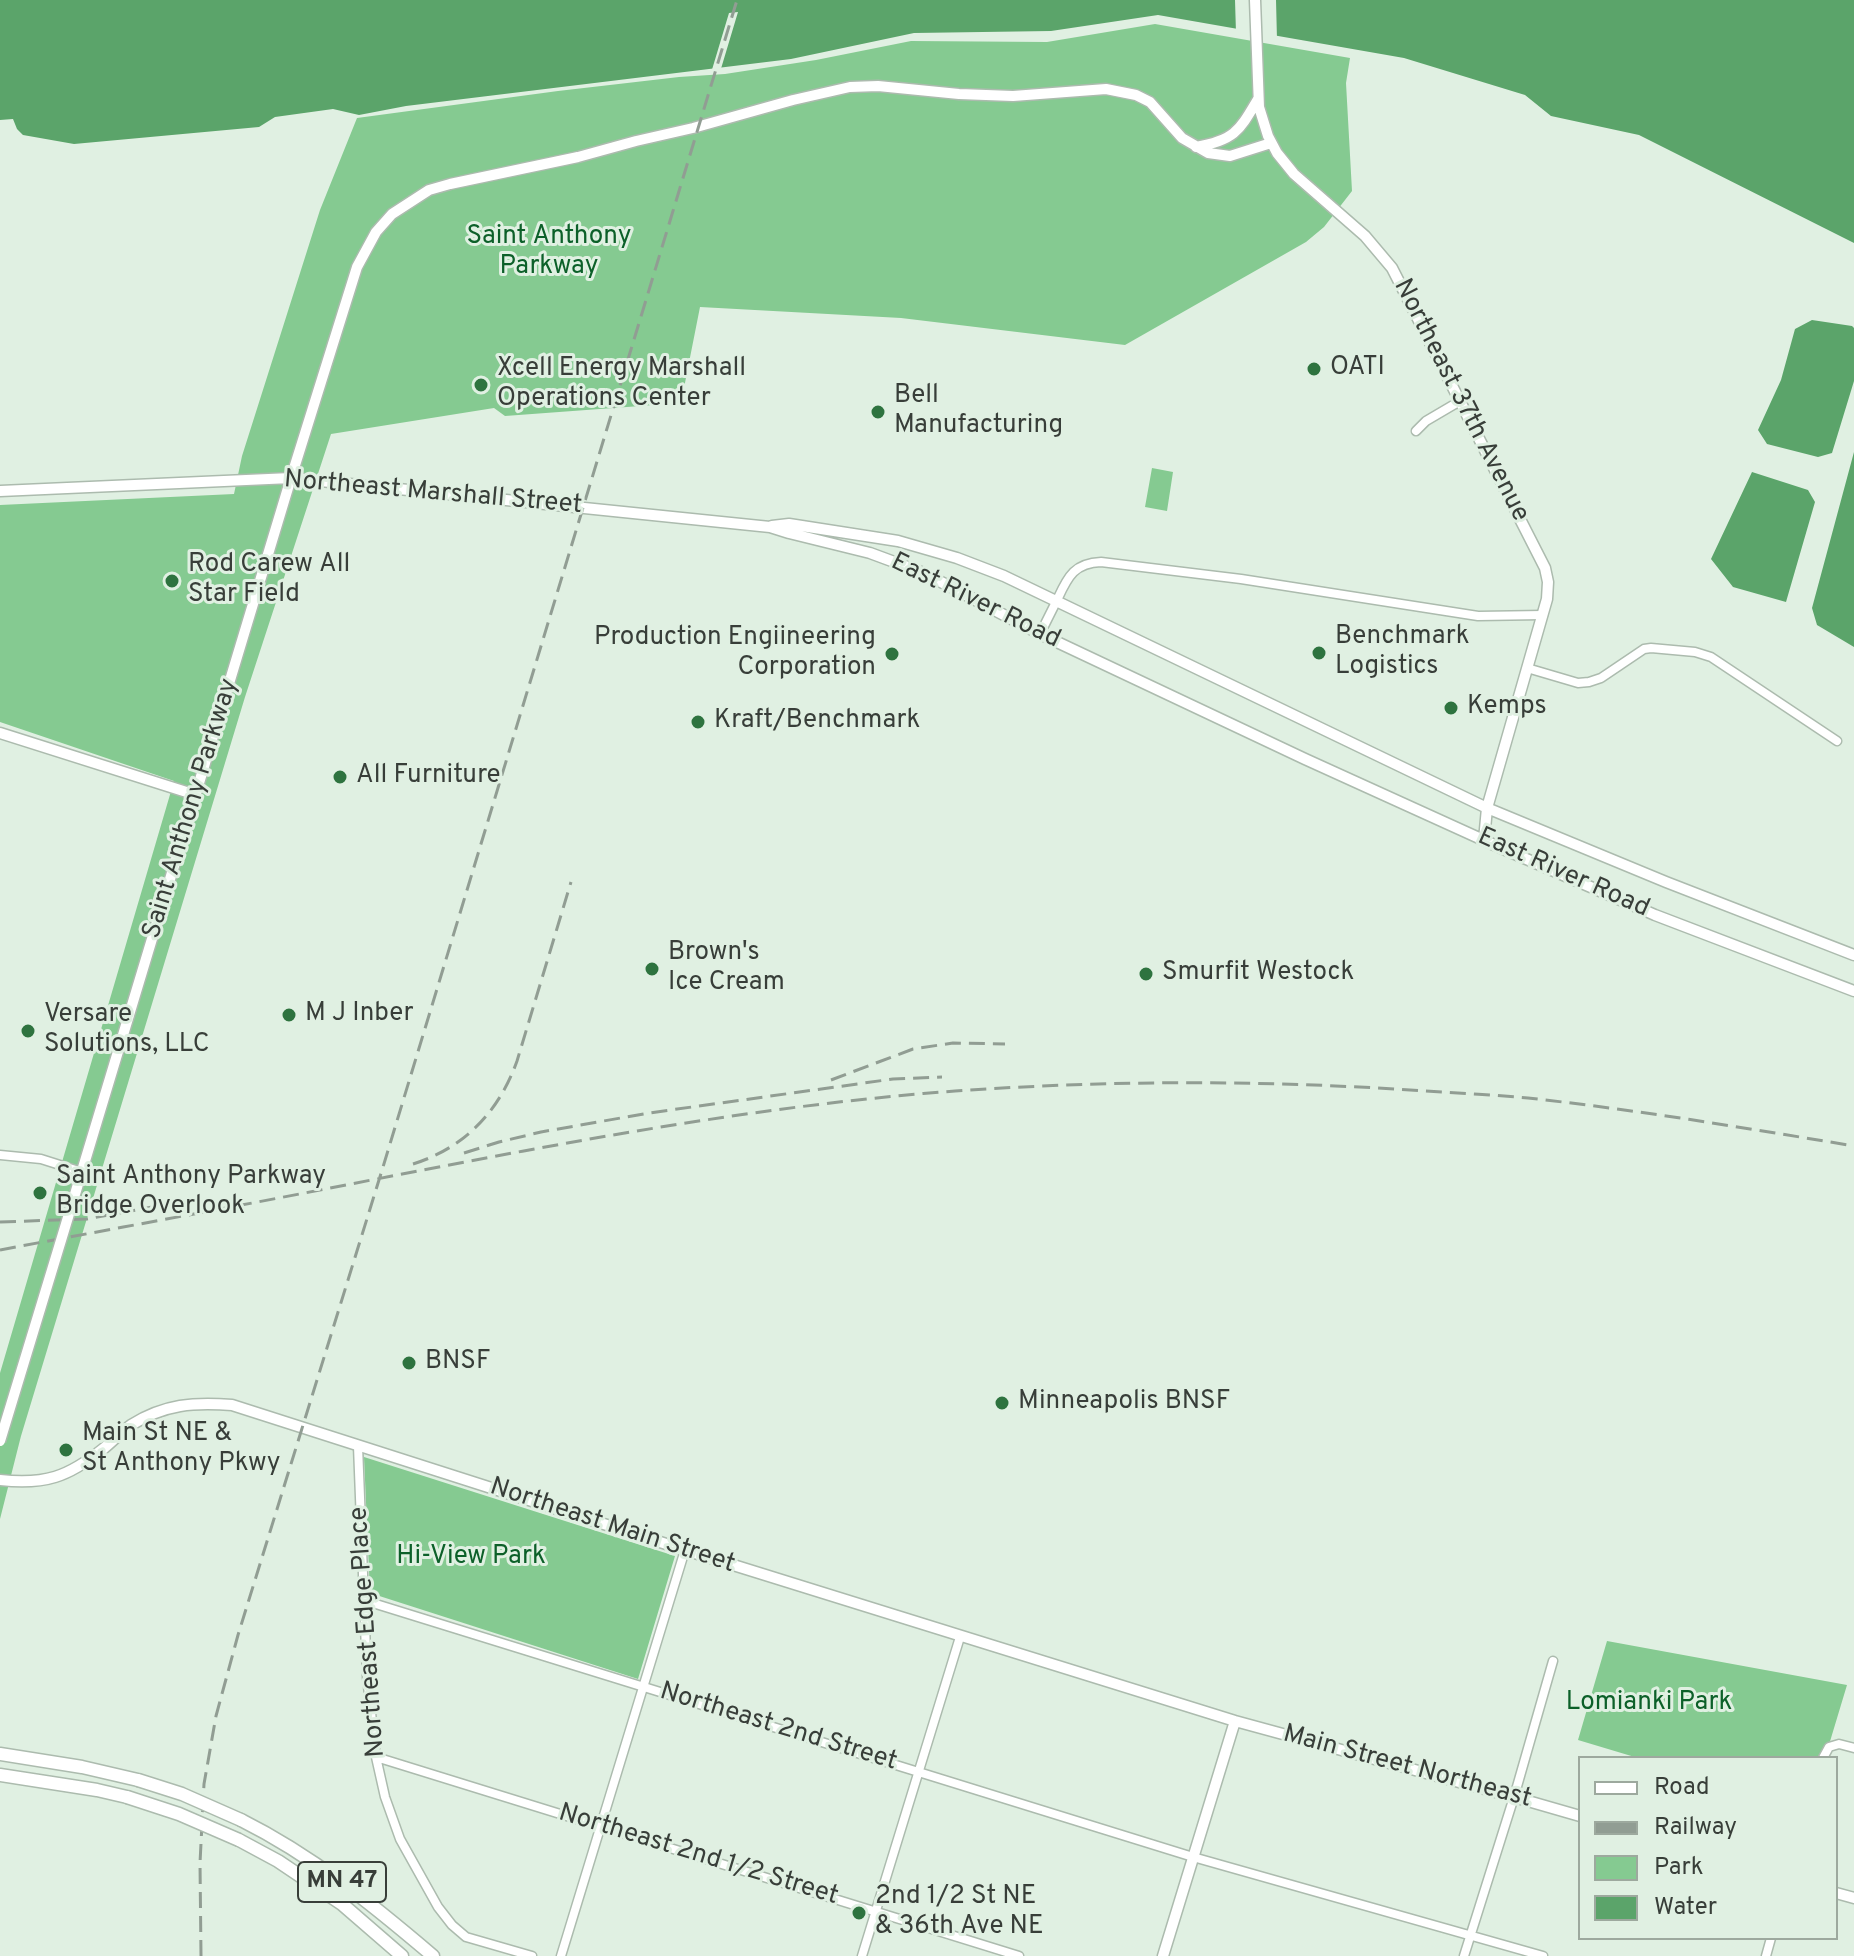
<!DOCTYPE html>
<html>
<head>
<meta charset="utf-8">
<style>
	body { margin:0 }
	#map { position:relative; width:1854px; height:1956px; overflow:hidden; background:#e0f0e2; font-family:Overpass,sans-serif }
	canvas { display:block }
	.legend { position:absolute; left:1578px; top:1756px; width:260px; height:184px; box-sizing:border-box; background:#e0f0e2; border:2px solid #9da99e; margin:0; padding:10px 14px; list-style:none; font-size:24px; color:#383e39 }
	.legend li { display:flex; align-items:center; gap:16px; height:40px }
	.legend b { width:40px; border:2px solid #9da99e }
</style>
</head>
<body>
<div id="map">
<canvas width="1854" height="1956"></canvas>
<ul class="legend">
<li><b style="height:10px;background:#fff"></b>Road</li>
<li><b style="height:10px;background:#919d93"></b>Railway</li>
<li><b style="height:22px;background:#85ca91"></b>Park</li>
<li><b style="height:22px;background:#5ba46a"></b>Water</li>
</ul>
</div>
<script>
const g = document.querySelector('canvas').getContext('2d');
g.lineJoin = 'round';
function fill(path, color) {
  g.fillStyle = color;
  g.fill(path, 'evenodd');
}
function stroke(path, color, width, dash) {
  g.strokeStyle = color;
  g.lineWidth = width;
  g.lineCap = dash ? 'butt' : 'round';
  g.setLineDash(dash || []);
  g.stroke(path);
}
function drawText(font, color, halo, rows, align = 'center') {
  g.font = font + ' Overpass,sans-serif';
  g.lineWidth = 6;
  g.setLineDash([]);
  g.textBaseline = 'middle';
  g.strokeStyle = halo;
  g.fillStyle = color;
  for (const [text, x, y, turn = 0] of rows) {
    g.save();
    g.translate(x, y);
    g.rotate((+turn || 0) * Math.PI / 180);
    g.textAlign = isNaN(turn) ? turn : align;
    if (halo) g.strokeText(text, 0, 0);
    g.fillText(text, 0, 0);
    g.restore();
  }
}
fill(new Path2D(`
	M 1155,24 L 1350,58 L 1346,83 L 1352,191 L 1324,227 L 1306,242 L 1125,345 L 901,318 L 700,307 L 681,403 L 505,416 L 494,408 L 331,434 L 245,697 L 21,1436 L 0,1519 L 0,1373 L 174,781 L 0,722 L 0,505 L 234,494 L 242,456 L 320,210 L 357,118 L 558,91 L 679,77 L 725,74 L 816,60 L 911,41 L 1047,42 Z
	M 1152,468 L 1173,472 L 1167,511 L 1145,507 Z
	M 364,1457 L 675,1556 L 638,1679 L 370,1593 Z
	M 1607,1641 L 1847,1685 L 1825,1758 L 1638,1758 L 1578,1740 Z`), '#85ca91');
fill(new Path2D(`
	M 0,0 L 1854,0 L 1854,243 L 1639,135 L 1551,116 L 1525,95 L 1404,58 L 1158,15 L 1051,31 L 914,33 L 791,59 L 406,106 L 359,115 L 333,109 L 275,117 L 259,127 L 74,144 L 23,135 L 17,129 L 13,119 L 0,120 Z
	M 1812,320 L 1852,326 L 1854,328 L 1854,381 L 1832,453 L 1818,457 L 1767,444 L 1758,430 L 1781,380 L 1795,329 Z
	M 1854,452 L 1854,647 L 1817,625 L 1812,608 Z
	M 1752,472 L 1808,490 L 1815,502 L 1786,602 L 1733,587 L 1711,559 Z`), '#5ba46a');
fill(new Path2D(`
	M 1235,0 L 1276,0 L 1277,40 L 1236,33 Z
	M 738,12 L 720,72 L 711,73 L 729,13 Z`), '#e0f0e2');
const minor = new Path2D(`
	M 1416,431 L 1426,421 L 1460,401
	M 1040,634 C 1046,622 1052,610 1058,598 C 1068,576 1075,563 1101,562 L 1241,579 L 1478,616 L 1543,615
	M 1527,668 L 1578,683 L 1589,682 L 1601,678 L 1644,649 L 1651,648 L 1695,652 L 1711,657 L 1837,741
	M 0,1155 L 41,1159 L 82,1172
	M 358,1446 L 367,1677 L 376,1757 L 385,1797 L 400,1839 L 438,1907 L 452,1925 L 466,1937 L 532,1956
	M 363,1600 L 1193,1857 L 1543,1956
	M 376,1757 L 1019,1956
	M 1823,1758 L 1829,1747 L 1839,1744 L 1854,1748
	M 561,1956 L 685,1550
	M 862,1956 L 960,1637
	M 1464,1956 L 1514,1797 L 1553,1661
	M 1766,1956 L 1771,1938`);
const tertiary = new Path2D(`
	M 1255,0 L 1259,107 L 1268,136 L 1277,153 L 1294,174 L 1365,236 L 1392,268 L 1545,568 L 1548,582 L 1547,599 L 1487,808 L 1484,840
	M 1196,147 C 1235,140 1239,131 1258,99
	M 0,491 L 291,478 L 770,527 L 789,533 L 870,553 L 924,573 L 1040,634 L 1305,759 L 1501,848 L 1655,915 L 1854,991
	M 772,526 L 789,524 L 898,541 L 957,558 L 1004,576 L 1487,808 L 1666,882 L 1854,955
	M 0,733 L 196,795
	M 69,1214 L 291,478 L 357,267 L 376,232 L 392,214 L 429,190 L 450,184 L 578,157 L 636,141 L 693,128 L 793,100 L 850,87 L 878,86 L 959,94 L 1013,96 L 1106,89 L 1136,95 L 1150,102 L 1182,138 L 1208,153 L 1230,156 L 1271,143
	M 0,1480 C 45,1485 68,1477 103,1449 C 112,1442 121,1432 131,1425 C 165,1404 194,1402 232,1405 L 685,1550 L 1235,1721 L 1514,1797 L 1580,1816
	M 1836,1893 L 1854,1898
	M 1163,1956 L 1235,1721`);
const primary = new Path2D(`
	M 0,1754 L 82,1767 L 138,1780
	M 0,1775 L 97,1790 L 127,1797
	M 241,1820 C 313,1856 373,1905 433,1956
	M 239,1840 L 278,1861 L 342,1904 L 402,1956`);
stroke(minor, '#acbbae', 11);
stroke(tertiary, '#acbbae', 13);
stroke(primary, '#acbbae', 15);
stroke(minor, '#fff', 8);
stroke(tertiary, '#fff', 10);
stroke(primary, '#fff', 12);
stroke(new Path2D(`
	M 831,1080 L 913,1049 L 953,1043 L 1005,1044
	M 464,1153 L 499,1142 L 541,1132 L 649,1113 L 893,1079 L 942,1077
	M 413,1164 C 464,1148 499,1112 517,1061 L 571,882
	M 0,1222 L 87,1219 L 196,1199
	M 0,1250 C 117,1228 234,1207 351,1184 C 551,1145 752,1106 955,1091 C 1112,1080 1269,1080 1425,1091 C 1459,1093 1494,1095 1528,1098 C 1637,1110 1746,1128 1854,1146
	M 201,1956 L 200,1863 L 204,1784 L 216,1716 L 238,1635 L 383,1167 L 737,0`), '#919d93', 3, [16, 8]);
const tertiaryBridge = new Path2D(`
	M 0,1441 L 69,1214`);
const primaryBridge = new Path2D(`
	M 138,1780 L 182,1794 L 241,1820
	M 127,1797 L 179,1814 L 239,1840`);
stroke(tertiaryBridge, '#acbbae', 13, []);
stroke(primaryBridge, '#acbbae', 15, []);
stroke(tertiaryBridge, '#fff', 10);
stroke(primaryBridge, '#fff', 12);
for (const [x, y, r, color] of [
	[1314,369,8,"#2e733f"],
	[481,385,8,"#2e733f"],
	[878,412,8,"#2e733f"],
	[172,581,8,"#2e733f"],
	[1319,653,8,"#2e733f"],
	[892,654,8,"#2e733f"],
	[1451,708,8,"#2e733f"],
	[698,722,8,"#2e733f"],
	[340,777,8,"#2e733f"],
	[652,969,8,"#2e733f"],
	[1146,974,8,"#2e733f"],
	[289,1015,8,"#2e733f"],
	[28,1031,8,"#2e733f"],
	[40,1193,8,"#2e733f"],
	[409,1363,8,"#2e733f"],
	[1002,1403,8,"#2e733f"],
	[66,1450,8,"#2e733f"],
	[859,1913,8,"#2e733f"]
]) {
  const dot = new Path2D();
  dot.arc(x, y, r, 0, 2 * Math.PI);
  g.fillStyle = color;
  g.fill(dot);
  stroke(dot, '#e0f0e2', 3);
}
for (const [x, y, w] of [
	[342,1882,88]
]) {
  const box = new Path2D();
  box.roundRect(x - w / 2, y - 20, w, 40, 6);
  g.fillStyle = '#e0f0e2';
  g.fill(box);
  stroke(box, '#383e39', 2);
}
drawText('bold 24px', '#383e39', null, [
	["MN 47",342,1882]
]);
drawText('26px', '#0c6029', '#e0f0e2', [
	["Saint Anthony",549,238],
	["Parkway",549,268],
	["Hi-View Park",471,1558],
	["Lomianki Park",1649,1704]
]);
drawText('26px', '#383e39', '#e0f0e2', [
	["OATI",1330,369],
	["Xcell Energy Marshall",497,370],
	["Operations Center",497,400],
	["Bell",894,397],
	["Manufacturing",894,427],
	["Rod Carew All",188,566],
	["Star Field",188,596],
	["Benchmark",1335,638],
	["Logistics",1335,668],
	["Production Engiineering",876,639,"right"],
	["Corporation",876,669,"right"],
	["Kemps",1467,708],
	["Kraft/Benchmark",714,722],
	["All Furniture",356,777],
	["Brown's",668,954],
	["Ice Cream",668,984],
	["Smurfit Westock",1162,974],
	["M J Inber",305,1015],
	["Versare",44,1016],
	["Solutions, LLC",44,1046],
	["Saint Anthony Parkway",56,1178],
	["Bridge Overlook",56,1208],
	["BNSF",425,1363],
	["Minneapolis BNSF",1018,1403],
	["Main St NE &",82,1435],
	["St Anthony Pkwy",82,1465],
	["2nd 1/2 St NE",875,1898],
	["& 36th Ave NE",875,1928]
], 'left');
drawText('26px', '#383e39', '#e0f0e2', [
	["Northeast 37th Avenue",1460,401,63],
	["Northeast Marshall Street",433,494,5],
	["East River Road",975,602,26],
	["Saint Anthony Parkway",192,809,-73],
	["East River Road",1563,874,24],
	["Northeast Main Street",612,1527,18],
	["Northeast Edge Place",369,1632,-94],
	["Northeast 2nd Street",778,1728,17],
	["Main Street Northeast",1407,1768,15],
	["Northeast 2nd 1/2 Street",698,1856,17]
]);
</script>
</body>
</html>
